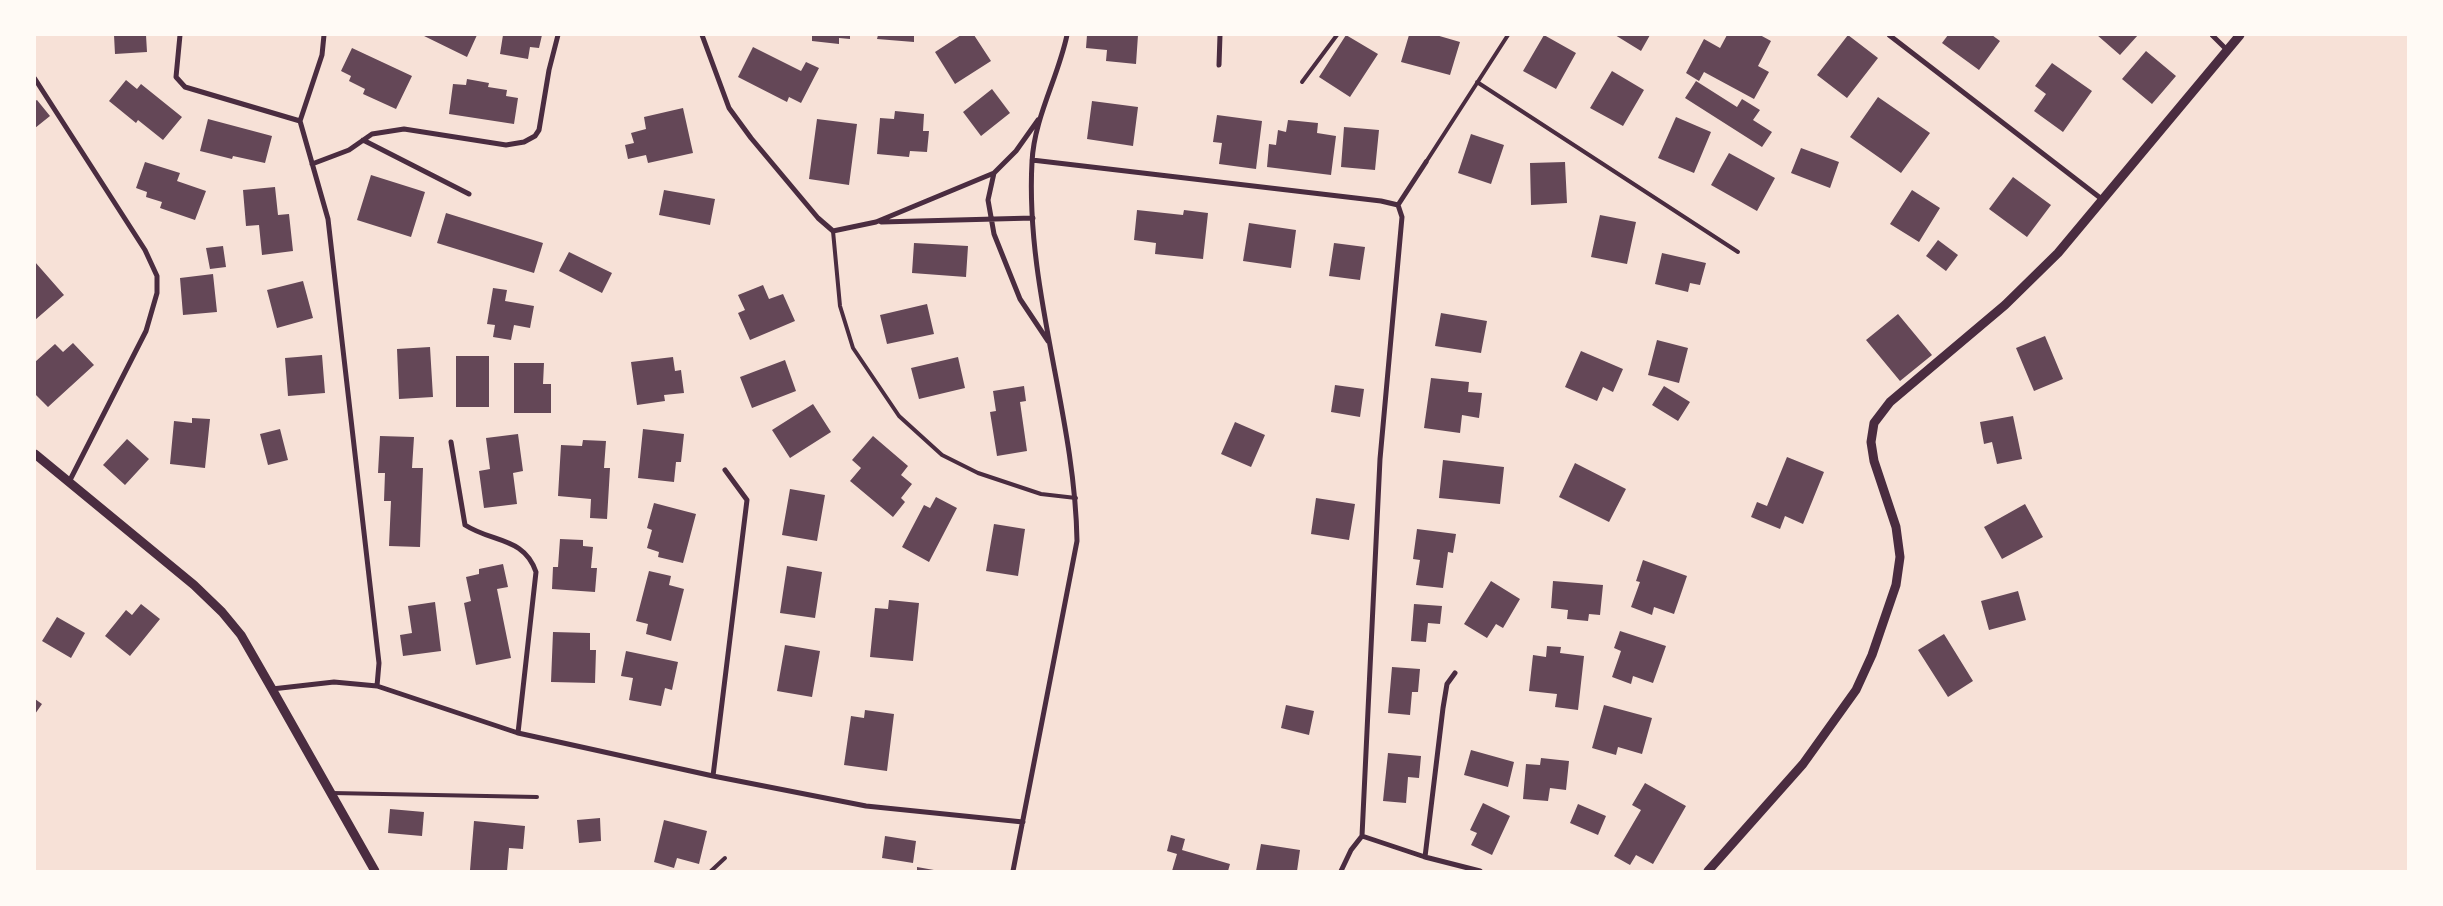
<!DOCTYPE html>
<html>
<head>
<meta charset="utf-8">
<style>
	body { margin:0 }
	#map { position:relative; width:2443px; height:906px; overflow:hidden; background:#f7e1d7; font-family:"PT Serif",serif }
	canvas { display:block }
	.frame { position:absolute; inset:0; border:36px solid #fffaf5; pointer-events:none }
</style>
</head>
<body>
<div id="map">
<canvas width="2443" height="906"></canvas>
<div class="frame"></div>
</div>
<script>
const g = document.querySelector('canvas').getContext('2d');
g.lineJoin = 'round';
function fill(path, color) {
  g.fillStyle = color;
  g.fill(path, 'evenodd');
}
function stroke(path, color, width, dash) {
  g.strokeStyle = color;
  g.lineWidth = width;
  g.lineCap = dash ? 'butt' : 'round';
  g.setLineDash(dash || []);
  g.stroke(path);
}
fill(new Path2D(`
	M 114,35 L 146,35 L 147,52 L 115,54 Z
	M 422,35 L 477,35 L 467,57 Z
	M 503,35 L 542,35 L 539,48 L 530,47 L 528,59 L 500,54 Z
	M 812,35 L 850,35 L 850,39 L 839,38 L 839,44 L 812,41 Z
	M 878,35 L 914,35 L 914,42 L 877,39 Z
	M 961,35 L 974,35 L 991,61 L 955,84 L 935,52 Z
	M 1087,35 L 1138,35 L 1136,64 L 1106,61 L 1107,50 L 1086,48 Z
	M 1346,35 L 1378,54 L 1350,97 L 1319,77 Z
	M 1409,35 L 1436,35 L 1460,42 L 1450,75 L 1401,62 Z
	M 1544,35 L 1576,53 L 1556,89 L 1523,71 Z
	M 1615,35 L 1650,35 L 1641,51 Z
	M 1727,35 L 1760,35 L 1771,41 L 1758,66 L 1769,72 L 1754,99 L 1704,72 L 1699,81 L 1686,73 L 1704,39 L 1720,48 Z
	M 1848,35 L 1878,58 L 1847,98 L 1817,75 Z
	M 1948,35 L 1992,35 L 2000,41 L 1979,70 L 1942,43 Z
	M 2097,35 L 2138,35 L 2120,55 Z
	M 753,47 L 801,71 L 806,62 L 819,68 L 801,103 L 789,97 L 787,102 L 738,77 Z
	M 352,48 L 412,76 L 396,109 L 363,94 L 365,89 L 349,81 L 351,76 L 341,71 Z
	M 2146,51 L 2176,76 L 2152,104 L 2122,79 Z
	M 2052,63 L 2092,91 L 2063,132 L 2034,111 L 2046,94 L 2035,86 Z
	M 1612,71 L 1644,90 L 1623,126 L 1590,108 Z
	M 467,79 L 489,83 L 488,87 L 507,90 L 506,96 L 518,98 L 514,124 L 449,114 L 453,84 L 466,85 Z
	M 126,80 L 137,89 L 141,84 L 182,117 L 163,140 L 138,120 L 136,123 L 109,101 Z
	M 1696,81 L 1737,107 L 1742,99 L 1760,110 L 1753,120 L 1772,132 L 1762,147 L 1685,98 Z
	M 992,89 L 1010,113 L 981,136 L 963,112 Z
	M 1878,97 L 1930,133 L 1901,173 L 1850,137 Z
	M 37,100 L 50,116 L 35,128 L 35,101 Z
	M 1092,101 L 1138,107 L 1133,146 L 1087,139 Z
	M 683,108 L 693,153 L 648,163 L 646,155 L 628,159 L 625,145 L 634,143 L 631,133 L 646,129 L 644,117 Z
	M 895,111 L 924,114 L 923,131 L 929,131 L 927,152 L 910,151 L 909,157 L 877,154 L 880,118 L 894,119 Z
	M 1217,115 L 1262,121 L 1256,169 L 1219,164 L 1222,143 L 1213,142 Z
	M 1676,117 L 1711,132 L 1694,173 L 1658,158 Z
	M 208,119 L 272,136 L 265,163 L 233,156 L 232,159 L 200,151 Z
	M 817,119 L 857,124 L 849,185 L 809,179 Z
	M 1288,120 L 1318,123 L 1317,133 L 1336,136 L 1331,175 L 1267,167 L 1269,144 L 1276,145 L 1278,130 L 1286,132 Z
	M 1344,127 L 1379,130 L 1375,170 L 1341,167 Z
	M 1471,134 L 1504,145 L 1491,184 L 1458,173 Z
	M 1801,148 L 1839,162 L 1830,188 L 1791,173 Z
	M 1729,153 L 1775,178 L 1757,211 L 1711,185 Z
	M 145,162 L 180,173 L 177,181 L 206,191 L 195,220 L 160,208 L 162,202 L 146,197 L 147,192 L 136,188 Z
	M 1565,162 L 1567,203 L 1531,205 L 1530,163 Z
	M 371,175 L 425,192 L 411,237 L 357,220 Z
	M 2013,177 L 2051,205 L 2027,237 L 1989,209 Z
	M 275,187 L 278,215 L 289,214 L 293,251 L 262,255 L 259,225 L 246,226 L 243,190 Z
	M 664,190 L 715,199 L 710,225 L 659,215 Z
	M 1912,190 L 1940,208 L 1919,242 L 1890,224 Z
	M 1137,210 L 1183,215 L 1184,210 L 1208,213 L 1203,259 L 1155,254 L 1156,243 L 1134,240 Z
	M 446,213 L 543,243 L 534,273 L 437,243 Z
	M 1600,215 L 1636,222 L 1627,264 L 1591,257 Z
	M 1249,223 L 1296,230 L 1291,268 L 1243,261 Z
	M 1938,240 L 1958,255 L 1946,271 L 1926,256 Z
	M 914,243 L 968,246 L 966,277 L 912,273 Z
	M 1334,243 L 1365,247 L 1360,280 L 1329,276 Z
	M 223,246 L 226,267 L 210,269 L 206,248 Z
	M 569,252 L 612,273 L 602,293 L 559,271 Z
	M 1662,253 L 1706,263 L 1700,285 L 1690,283 L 1688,292 L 1655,284 Z
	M 35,262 L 64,295 L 35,320 Z
	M 213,274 L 217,312 L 183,315 L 180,278 Z
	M 303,281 L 313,318 L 277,328 L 267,290 Z
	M 763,285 L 769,299 L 783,294 L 795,321 L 750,340 L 738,313 L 745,310 L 738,295 Z
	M 493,288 L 507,290 L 505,301 L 534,306 L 530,328 L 514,325 L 511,340 L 493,337 L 495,325 L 487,324 Z
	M 927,304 L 934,334 L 887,344 L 880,315 Z
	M 1441,313 L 1487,321 L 1481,353 L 1435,346 Z
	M 1898,314 L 1932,355 L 1900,381 L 1866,340 Z
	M 2045,336 L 2063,379 L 2034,391 L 2016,348 Z
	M 1657,340 L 1688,348 L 1679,383 L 1648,375 Z
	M 73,343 L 94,365 L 48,407 L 35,394 L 35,362 L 55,344 L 63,352 Z
	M 430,347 L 433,397 L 399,399 L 397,349 Z
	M 1581,351 L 1623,369 L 1613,392 L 1603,387 L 1597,401 L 1565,387 Z
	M 322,355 L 325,393 L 288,396 L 285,358 Z
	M 456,356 L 489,356 L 489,407 L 456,407 Z
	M 673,357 L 675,371 L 681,370 L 684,393 L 664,395 L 665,401 L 637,405 L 631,362 Z
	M 958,357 L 965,388 L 919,399 L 911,368 Z
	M 785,360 L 796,391 L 752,408 L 740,377 Z
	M 514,363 L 544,363 L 543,384 L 551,384 L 551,413 L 514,413 Z
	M 1431,378 L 1469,382 L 1468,392 L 1482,393 L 1479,418 L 1462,415 L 1460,433 L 1424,428 Z
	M 1335,385 L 1364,389 L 1360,417 L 1331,412 Z
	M 1024,386 L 1026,401 L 1020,402 L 1027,451 L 997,456 L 990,412 L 996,411 L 993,391 Z
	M 1664,386 L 1690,402 L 1678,421 L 1652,405 Z
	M 813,404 L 831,432 L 790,458 L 772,430 Z
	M 2013,416 L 2022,459 L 1997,464 L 1992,442 L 1984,444 L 1980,422 Z
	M 192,418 L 210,419 L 205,468 L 170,464 L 174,421 L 192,423 Z
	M 1235,422 L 1265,435 L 1251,467 L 1221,454 Z
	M 280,429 L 288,460 L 268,465 L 260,434 Z
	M 643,429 L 684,434 L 681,462 L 676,462 L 674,482 L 638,478 Z
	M 518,434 L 523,471 L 513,473 L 517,504 L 484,508 L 479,471 L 490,469 L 486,438 Z
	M 380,436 L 414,437 L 412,468 L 423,468 L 420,547 L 389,546 L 391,501 L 384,501 L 385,473 L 378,473 Z
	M 873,436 L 908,466 L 901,475 L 912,484 L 901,498 L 905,502 L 893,517 L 850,481 L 861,468 L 852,460 Z
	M 127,439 L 149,459 L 125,485 L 103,465 Z
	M 583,440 L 606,441 L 604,468 L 610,468 L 607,519 L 590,518 L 591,499 L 558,496 L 561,445 L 582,446 Z
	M 1787,457 L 1824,472 L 1803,524 L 1785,516 L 1780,529 L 1751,517 L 1757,502 L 1767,506 Z
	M 1443,460 L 1504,467 L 1500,504 L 1439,498 Z
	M 1575,463 L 1626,489 L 1609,522 L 1559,497 Z
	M 790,489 L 825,495 L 817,541 L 782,535 Z
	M 936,497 L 957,508 L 929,562 L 902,547 L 924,505 L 930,508 Z
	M 1316,498 L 1355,504 L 1349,540 L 1311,534 Z
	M 654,503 L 696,514 L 683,563 L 658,557 L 659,552 L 647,548 L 652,530 L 647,528 Z
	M 2025,504 L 2043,537 L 2002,559 L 1984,527 Z
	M 994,524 L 1025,529 L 1018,576 L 986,571 Z
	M 1417,529 L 1456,534 L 1453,553 L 1448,552 L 1443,588 L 1416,585 L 1420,560 L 1413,559 Z
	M 560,539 L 583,540 L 583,546 L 593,547 L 591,568 L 597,568 L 595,592 L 552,589 L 553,567 L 558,567 Z
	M 1643,560 L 1687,576 L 1674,614 L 1654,607 L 1652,615 L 1631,607 L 1640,582 L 1636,581 Z
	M 503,564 L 508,587 L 497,589 L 511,658 L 476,665 L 464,603 L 471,601 L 466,577 L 479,574 L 479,569 Z
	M 787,566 L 822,572 L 815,618 L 780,613 Z
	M 649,571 L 671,576 L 669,585 L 684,589 L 671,641 L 646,634 L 648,624 L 636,621 Z
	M 1491,581 L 1520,599 L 1503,628 L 1496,624 L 1487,638 L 1464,624 Z
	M 1553,581 L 1603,585 L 1600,615 L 1589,614 L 1588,621 L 1567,619 L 1568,610 L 1551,608 Z
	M 2018,591 L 2026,620 L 1989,630 L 1981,601 Z
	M 889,600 L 919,603 L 913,661 L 870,657 L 875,608 L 888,609 Z
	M 435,602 L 441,651 L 403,656 L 400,635 L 412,633 L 408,606 Z
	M 141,604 L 160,619 L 130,656 L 105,636 L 126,610 L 132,615 Z
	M 1414,604 L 1442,606 L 1440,624 L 1428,623 L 1426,642 L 1411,641 Z
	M 57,617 L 85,633 L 71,658 L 42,641 Z
	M 1620,631 L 1666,646 L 1653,683 L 1633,676 L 1631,684 L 1612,677 L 1621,651 L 1614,648 Z
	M 553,632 L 590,633 L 590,650 L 596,650 L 595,683 L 551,682 Z
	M 1944,634 L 1973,681 L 1948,697 L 1918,650 Z
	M 785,645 L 820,651 L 812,697 L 777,691 Z
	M 1547,646 L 1561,647 L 1560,653 L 1584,656 L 1578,710 L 1555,707 L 1557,694 L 1529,691 L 1533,655 L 1546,657 Z
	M 626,651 L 678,662 L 672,690 L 665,688 L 661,706 L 629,700 L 633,678 L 621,676 Z
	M 1392,667 L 1420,669 L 1418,692 L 1412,692 L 1410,715 L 1388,713 Z
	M 35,699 L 42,704 L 35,714 Z
	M 1286,705 L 1314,711 L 1309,735 L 1281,728 Z
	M 1604,705 L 1652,718 L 1642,754 L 1618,747 L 1616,755 L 1592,748 Z
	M 865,710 L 894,714 L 887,771 L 844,765 L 851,716 L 864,718 Z
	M 1471,750 L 1514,762 L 1508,787 L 1464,775 Z
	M 1388,753 L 1421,756 L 1419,778 L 1408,777 L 1406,803 L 1383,801 Z
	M 1541,758 L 1569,761 L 1566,790 L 1550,788 L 1548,801 L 1523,799 L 1526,764 L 1540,765 Z
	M 1645,783 L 1686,806 L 1653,864 L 1636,855 L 1630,865 L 1614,856 L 1641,810 L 1632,805 Z
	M 1483,803 L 1510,816 L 1492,855 L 1471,845 L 1477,833 L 1470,830 Z
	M 1578,804 L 1606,816 L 1598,835 L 1570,823 Z
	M 390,809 L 424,812 L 422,836 L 388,833 Z
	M 600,818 L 601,841 L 579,843 L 577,820 Z
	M 664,820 L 707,831 L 699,864 L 677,858 L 674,868 L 654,862 Z
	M 474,821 L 525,826 L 523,849 L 509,848 L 507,871 L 470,870 Z
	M 1171,835 L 1185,839 L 1182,850 L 1230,864 L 1228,871 L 1172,871 L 1177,854 L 1167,851 Z
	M 885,836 L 916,841 L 913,863 L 882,858 Z
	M 1261,844 L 1300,850 L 1297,871 L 1256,871 Z
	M 917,867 L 934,870 L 934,871 L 917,871 Z`), '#644757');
stroke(new Path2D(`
	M 1302,82 L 1337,35
	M 1477,82 L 1738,252
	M 1426,162 L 1508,35
	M 833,231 L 840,306 L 853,348 L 899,416 L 942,455 L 978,473 L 1041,494 L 1076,498
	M 332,793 L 537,797
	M 711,871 L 725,858`), '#4a2c40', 4);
stroke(new Path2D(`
	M 180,35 L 176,77 L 185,87 L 300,121
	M 324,35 L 322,55 L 300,121 L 328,219 L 379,663 L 377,686
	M 702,35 L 729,108 L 751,138 L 818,218 L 833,231 L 876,222 L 994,173 L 1016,151 L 1038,120
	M 1889,35 L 2103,200
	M 2212,35 L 2227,50
	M 1219,65 L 1220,35
	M 35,79 L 145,250 L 157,276 L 157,293 L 146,331 L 69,482
	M 363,140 L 469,194
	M 1032,160 L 1381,201 L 1398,205 L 1402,217 L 1380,459 L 1362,836 L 1425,857 L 1480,871
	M 312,164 L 349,150 L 372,134 L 404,129 L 506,145 L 524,142 L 535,136 L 539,130 L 549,70 L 558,35
	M 994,173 L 988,200 L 994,234 L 1020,299 L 1048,341
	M 1398,205 L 1426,162
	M 881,222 L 1033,218
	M 451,442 L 465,525 C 493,543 524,537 536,572 L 518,733
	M 272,689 L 334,682 L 377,686 L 518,733 L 713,776 L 866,806 L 1023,822
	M 713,776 L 747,500 L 725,470
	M 1425,857 L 1443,708 L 1447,684 L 1455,673
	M 1013,871 L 1077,541 C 1075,414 1025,290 1032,162 C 1034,118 1058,78 1067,35
	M 1341,871 L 1351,850 L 1362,836`), '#4a2c40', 5);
stroke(new Path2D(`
	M 35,454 L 194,585 L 222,612 L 241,635 L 272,689 L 375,871
	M 1708,871 L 1803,764 L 1856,690 L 1872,655 L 1896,585 L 1900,557 L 1896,527 L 1874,461 L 1871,442 L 1874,423 L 1890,402 L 2005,305 L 2058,253 L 2240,35`), '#4a2c40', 9);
</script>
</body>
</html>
